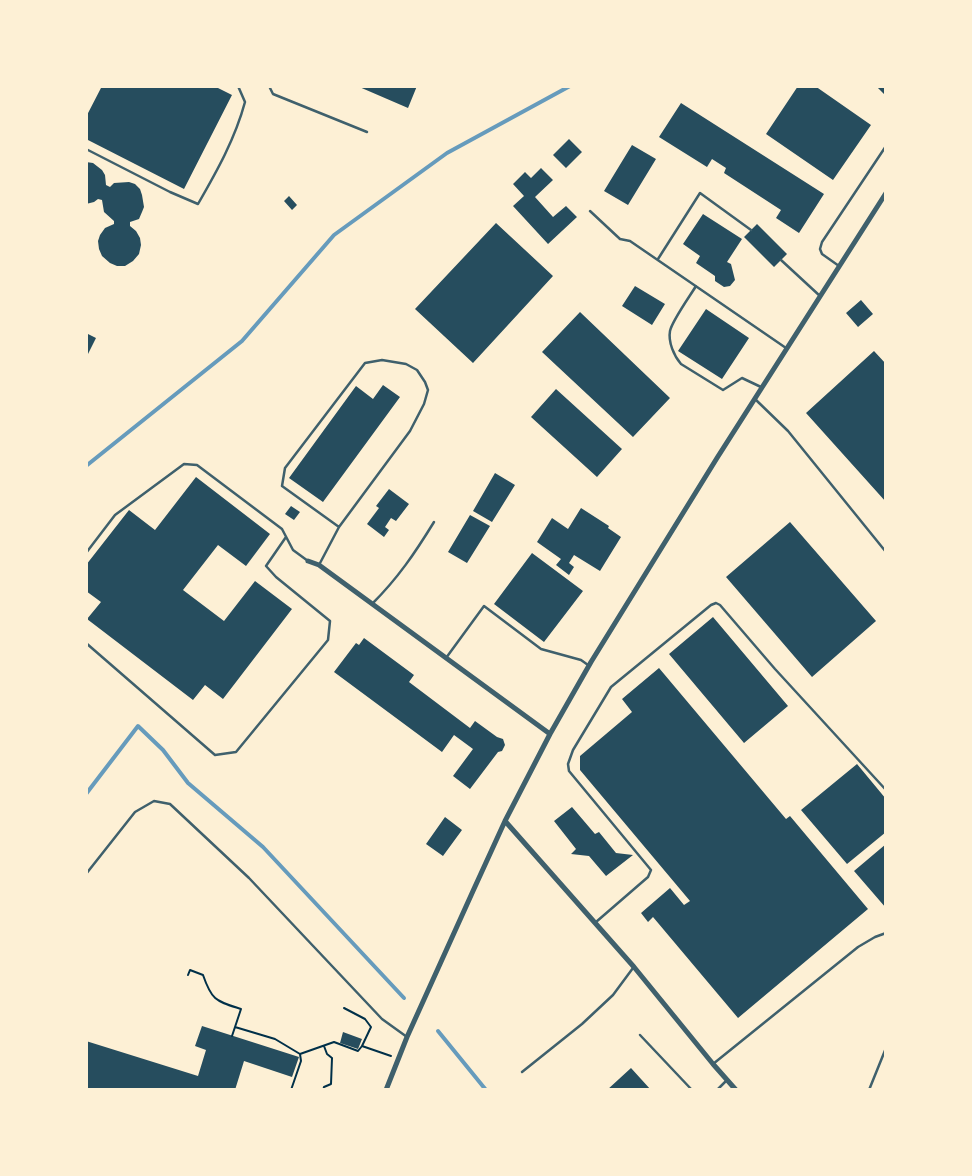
<!DOCTYPE html>
<html>
<head>
<meta charset="utf-8">
<style>
	body { margin:0 }
	#map { position:relative; width:972px; height:1176px; overflow:hidden; background:#fdf0d5; font-family:"PT Sans Narrow",sans-serif }
	canvas { display:block }
	.frame { position:absolute; inset:0; border:88px solid #fdf0d5; pointer-events:none }
</style>
</head>
<body>
<div id="map">
<canvas width="972" height="1176"></canvas>
<div class="frame"></div>
</div>
<script>
const g = document.querySelector('canvas').getContext('2d');
g.lineJoin = 'round';
function stroke(path, color, width, dash) {
  g.strokeStyle = color;
  g.lineWidth = width;
  g.lineCap = dash ? 'butt' : 'round';
  g.setLineDash(dash || []);
  g.stroke(path);
}
function fill(path, color) {
  g.fillStyle = color;
  g.fill(path, 'evenodd');
}
stroke(new Path2D(`
	M 86,466 L 242,341 L 334,235 L 447,153 L 570,86
	M 86,794 L 138,726 L 163,750 L 188,783 L 263,847 L 404,998
	M 438,1031 L 486,1090`), '#669bbc', 4);
fill(new Path2D(`
	M 102,86 L 214,86 L 232,95 L 184,189 L 86,139 L 86,117 Z
	M 357,86 L 417,86 L 408,108 Z
	M 798,86 L 815,86 L 871,125 L 833,180 L 766,134 Z
	M 876,86 L 886,86 L 886,96 Z
	M 681,103 L 824,194 L 799,233 L 776,218 L 781,210 L 724,173 L 726,168 L 712,159 L 707,167 L 659,137 Z
	M 569,139 L 582,152 L 566,168 L 553,155 Z
	M 632,145 L 656,159 L 628,205 L 604,191 Z
	M 86,162 L 93,163 L 102,170 L 105,175 L 106,185 L 110,187 L 114,183 L 129,182 L 135,184 L 140,189 L 142,195 L 144,207 L 142,212 L 139,219 L 130,222 L 130,226 L 136,231 L 140,238 L 141,245 L 139,254 L 133,261 L 125,266 L 117,266 L 110,263 L 102,256 L 99,249 L 98,241 L 100,235 L 105,228 L 114,224 L 114,221 L 104,212 L 102,200 L 98,199 L 94,202 L 86,204 Z
	M 541,168 L 553,180 L 535,197 L 553,217 L 566,206 L 577,217 L 548,244 L 513,206 L 524,196 L 513,184 L 525,172 L 531,178 Z
	M 289,196 L 297,205 L 292,210 L 284,201 Z
	M 703,214 L 742,239 L 727,262 L 731,264 L 735,280 L 730,286 L 724,287 L 715,281 L 715,276 L 696,263 L 700,256 L 683,244 Z
	M 496,223 L 553,276 L 473,363 L 415,309 Z
	M 757,224 L 787,254 L 774,267 L 744,237 Z
	M 635,286 L 665,304 L 652,325 L 622,306 Z
	M 861,300 L 873,314 L 858,327 L 846,313 Z
	M 706,309 L 749,338 L 722,379 L 678,351 Z
	M 580,312 L 670,398 L 633,437 L 542,352 Z
	M 86,333 L 96,338 L 86,358 Z
	M 874,351 L 886,364 L 886,502 L 806,413 Z
	M 383,385 L 400,397 L 323,502 L 289,478 L 356,386 L 373,399 Z
	M 556,389 L 622,449 L 597,477 L 531,417 Z
	M 495,473 L 515,485 L 492,522 L 473,511 Z
	M 196,477 L 270,534 L 246,566 L 218,545 L 183,590 L 224,621 L 255,581 L 292,609 L 223,699 L 205,685 L 193,700 L 87,619 L 101,602 L 86,591 L 86,565 L 129,510 L 155,530 Z
	M 389,489 L 409,504 L 396,521 L 391,518 L 385,527 L 389,530 L 384,537 L 367,524 L 379,508 L 376,506 Z
	M 291,506 L 300,512 L 294,520 L 285,514 Z
	M 581,508 L 609,526 L 608,528 L 621,537 L 600,571 L 574,555 L 569,563 L 574,567 L 569,575 L 556,565 L 561,559 L 537,542 L 552,518 L 568,529 Z
	M 470,515 L 490,526 L 467,563 L 448,552 Z
	M 790,522 L 876,621 L 812,677 L 726,577 Z
	M 532,553 L 583,591 L 544,642 L 494,604 Z
	M 713,617 L 788,706 L 744,743 L 669,654 Z
	M 364,638 L 414,675 L 409,682 L 470,728 L 475,721 L 497,737 L 503,739 L 505,745 L 502,751 L 498,752 L 470,789 L 453,776 L 473,749 L 454,735 L 442,752 L 334,672 L 356,643 L 359,645 Z
	M 659,668 L 786,819 L 790,816 L 868,909 L 738,1018 L 653,917 L 648,922 L 641,913 L 670,888 L 684,905 L 690,901 L 580,770 L 580,756 L 632,712 L 622,699 Z
	M 857,764 L 886,799 L 886,832 L 847,864 L 801,810 Z
	M 572,807 L 595,834 L 599,832 L 616,853 L 633,855 L 606,876 L 589,856 L 571,854 L 576,849 L 554,821 Z
	M 445,817 L 462,830 L 443,856 L 426,844 Z
	M 886,844 L 886,908 L 854,871 Z
	M 202,1026 L 299,1057 L 292,1077 L 244,1061 L 235,1090 L 86,1090 L 86,1041 L 198,1076 L 206,1050 L 195,1046 Z
	M 343,1032 L 362,1039 L 358,1049 L 340,1043 Z
	M 631,1068 L 651,1090 L 607,1090 Z`), '#264d5e');
stroke(new Path2D(`
	M 188,975 L 190,970 L 203,975 C 212,1001 216,1001 241,1009 L 235,1027
	M 344,1008 L 365,1019 L 371,1027 L 362,1046
	M 232,1036 L 235,1027 L 275,1039 L 300,1054 L 301,1061 L 291,1090
	M 300,1054 L 334,1042 L 358,1051 L 362,1046 L 391,1056
	M 323,1090 L 324,1087 L 331,1084 L 332,1058 L 327,1054 L 324,1046`), '#003049', 2);
stroke(new Path2D(`
	M 269,86 L 273,94 L 367,132
	M 86,149 L 170,192 L 198,204 C 217,171 235,139 245,102 L 238,86
	M 590,211 L 620,239 L 630,241 L 786,348
	M 658,259 L 700,193 L 751,230
	M 781,260 L 820,296
	M 839,266 L 822,254 L 820,249 L 822,242 L 886,146
	M 696,286 C 690,296 672,321 670,331 C 668,342 674,356 681,364 L 723,390 L 742,378 L 761,387
	M 755,399 L 788,431 L 886,552
	M 86,553 L 115,515 L 184,464 L 197,465 L 282,529 L 293,550 L 308,561
	M 319,565 L 339,527 L 410,431 L 424,404 L 428,390 L 425,382 L 417,370 L 406,364 L 382,360 L 365,363 L 285,468 L 282,486 L 339,527
	M 372,604 C 398,578 415,553 434,522
	M 86,643 L 215,755 L 236,752 L 328,640 L 330,621 L 276,577 L 266,566 L 286,537
	M 446,658 L 484,606 L 541,649 L 581,660 L 588,665
	M 86,874 L 135,812 L 154,801 L 170,804 L 249,878 L 382,1019 L 407,1037
	M 596,922 L 648,877 L 651,870 L 569,771 L 568,764 L 573,750 L 611,687 L 711,605 L 716,603 L 720,605 L 775,669 L 886,790
	M 640,1035 L 692,1090
	M 713,1064 L 858,947 L 875,937 L 886,933
	M 522,1072 L 582,1024 L 613,995 L 633,968
	M 717,1090 L 727,1080
	M 869,1090 L 886,1048`), '#3f606c', 2.5);
stroke(new Path2D(`
	M 308,561 L 319,565 L 550,734
	M 505,821 L 634,967 L 713,1064 L 736,1090
	M 386,1090 L 407,1037 L 473,891 L 505,821 L 550,734 L 591,662 L 717,458 L 886,193`), '#3f606c', 5);
</script>
</body>
</html>
